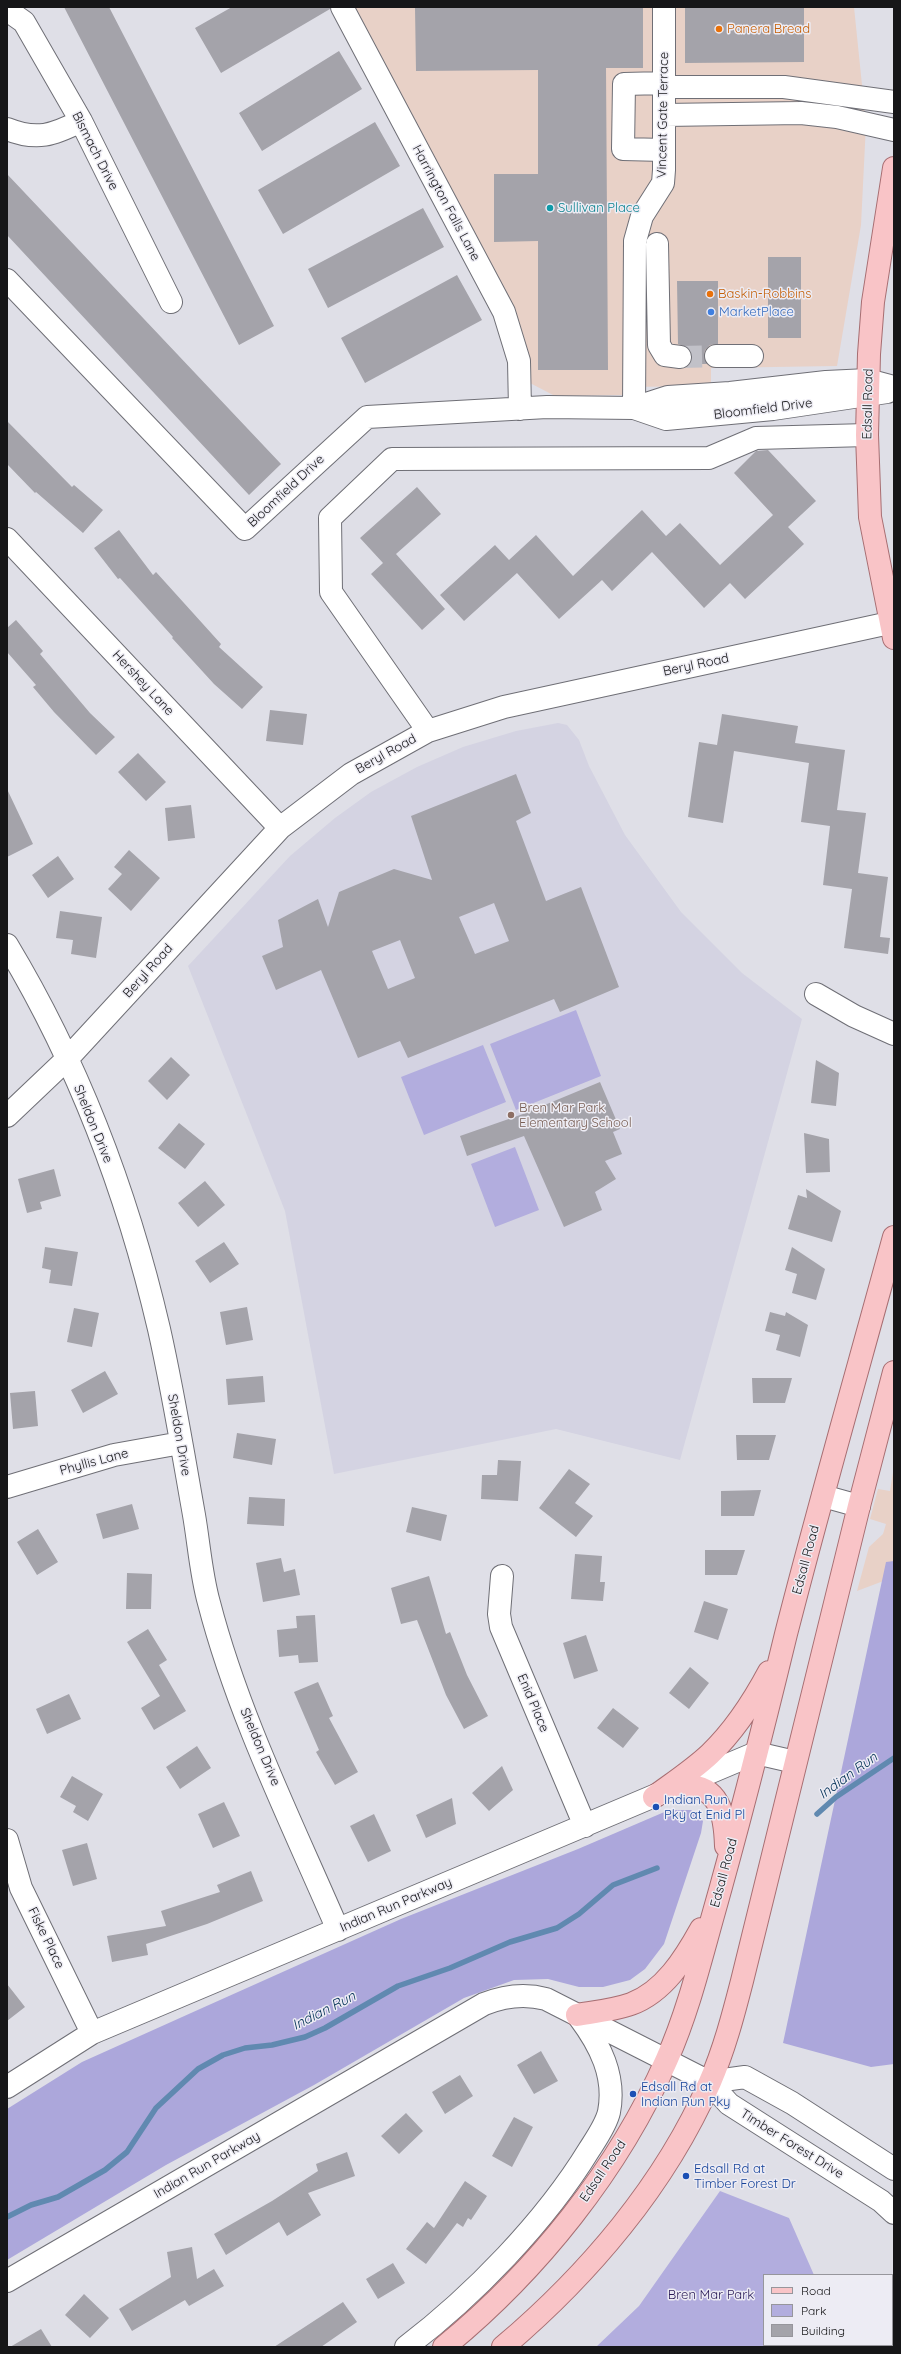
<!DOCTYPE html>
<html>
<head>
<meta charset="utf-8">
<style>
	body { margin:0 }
	#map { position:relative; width:901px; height:2354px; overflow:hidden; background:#dfdfe7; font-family:Quicksand,sans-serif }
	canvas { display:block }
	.frame { position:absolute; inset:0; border:8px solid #161618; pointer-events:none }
	.legend { position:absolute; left:763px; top:2274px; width:130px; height:72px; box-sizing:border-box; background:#edecf4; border:1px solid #97969c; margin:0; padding:5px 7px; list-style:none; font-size:12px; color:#161618 }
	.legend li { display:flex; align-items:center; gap:8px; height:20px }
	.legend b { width:20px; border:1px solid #97969c }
</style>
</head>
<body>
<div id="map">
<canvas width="901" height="2354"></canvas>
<div class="frame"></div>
<ul class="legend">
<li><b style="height:5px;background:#f9c4c7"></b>Road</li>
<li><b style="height:11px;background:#b2adde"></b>Park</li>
<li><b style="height:11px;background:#a4a3aa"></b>Building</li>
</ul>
</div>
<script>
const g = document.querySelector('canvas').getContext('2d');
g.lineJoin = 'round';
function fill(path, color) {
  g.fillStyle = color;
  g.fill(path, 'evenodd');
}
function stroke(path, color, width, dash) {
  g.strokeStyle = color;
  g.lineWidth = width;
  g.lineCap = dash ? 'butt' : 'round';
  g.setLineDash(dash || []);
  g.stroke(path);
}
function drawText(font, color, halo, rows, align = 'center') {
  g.font = font + ' Quicksand,sans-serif';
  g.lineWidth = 3;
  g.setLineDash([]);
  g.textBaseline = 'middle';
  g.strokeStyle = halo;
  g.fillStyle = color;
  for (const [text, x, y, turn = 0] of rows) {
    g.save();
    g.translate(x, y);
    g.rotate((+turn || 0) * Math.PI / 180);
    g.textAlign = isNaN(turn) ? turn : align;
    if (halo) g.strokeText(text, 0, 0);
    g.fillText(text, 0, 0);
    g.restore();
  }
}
fill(new Path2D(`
	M 351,7 L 854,7 L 866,124 L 861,225 L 837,366 L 711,368 L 711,386 L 625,387 L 625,395 L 555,396 L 530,383 Z
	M 894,1466 L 894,1577 L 857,1591 L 869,1547 L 883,1534 L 886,1524 L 870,1519 L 878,1489 L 890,1491 Z`), '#e8d1c7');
fill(new Path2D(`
	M 558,723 L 567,725 L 579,740 L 589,766 L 625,835 L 681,912 L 742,973 L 802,1019 L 680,1460 L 556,1429 L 334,1474 L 285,1211 L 188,966 L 290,856 L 335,818 L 371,792 L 417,767 L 463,747 L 516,731 Z`), '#d4d3e2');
fill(new Path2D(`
	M 576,1010 L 601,1076 L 516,1110 L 490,1044 Z
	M 483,1045 L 506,1102 L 424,1135 L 401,1077 Z
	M 515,1147 L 539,1210 L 495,1227 L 471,1164 Z
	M 720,2191 L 789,2218 L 814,2275 L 764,2275 L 764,2345 L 844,2345 L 845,2347 L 596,2347 L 639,2306 Z`), '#b2adde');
fill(new Path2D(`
	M 894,1561 L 894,2064 L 871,2067 L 783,2043 L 886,1562 Z
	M 669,1810 L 691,1810 L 703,1821 L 701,1833 L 664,1944 L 645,1969 L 630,1980 L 603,1987 L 579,1987 L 548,1979 L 514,1980 L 464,1998 L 314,2085 L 166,2165 L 7,2260 L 7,2109 L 82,2062 L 191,2013 L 401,1919 L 578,1849 Z`), '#aca7db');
stroke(new Path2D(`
	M 817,1814 L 836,1797 L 894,1758
	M 7,2217 L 31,2205 L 58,2197 L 105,2170 L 127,2152 L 156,2108 L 198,2069 L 223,2055 L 245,2048 L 272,2045 L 305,2037 L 325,2028 L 398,1986 L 450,1968 L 510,1942 L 557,1928 L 579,1914 L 613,1885 L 657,1868`), '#6089b0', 5.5);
fill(new Path2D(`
	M 64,7 L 109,7 L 274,326 L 239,345 Z
	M 232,7 L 330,7 L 330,9 L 221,73 L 195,28 Z
	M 471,7 L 643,7 L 643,68 L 606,68 L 608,370 L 538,370 L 538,241 L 494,242 L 494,174 L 538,174 L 538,70 L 416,71 L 415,8 Z
	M 685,7 L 804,7 L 804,62 L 685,63 Z
	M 339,51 L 362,89 L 262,151 L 239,113 Z
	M 375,122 L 400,166 L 283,234 L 258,190 Z
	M 7,174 L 281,464 L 249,495 L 7,235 Z
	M 423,208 L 444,247 L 328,308 L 308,269 Z
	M 768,257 L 801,257 L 801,338 L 768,338 Z
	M 457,275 L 482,320 L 365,383 L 341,338 Z
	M 677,281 L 718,281 L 718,344 L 710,345 L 705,350 L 704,356 L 707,364 L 690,364 L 692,358 L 691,352 L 687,347 L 678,344 Z
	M 7,421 L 72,487 L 74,485 L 103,510 L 83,533 L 36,492 L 35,493 L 7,464 Z
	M 768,450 L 816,501 L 788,527 L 804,544 L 745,599 L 730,583 L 704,608 L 652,552 L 612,591 L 602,580 L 559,619 L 517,573 L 464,621 L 440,595 L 495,545 L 509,560 L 536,535 L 573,576 L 642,510 L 666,536 L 680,523 L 720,565 L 773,515 L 734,473 L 756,451 Z
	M 417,487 L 441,514 L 396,554 L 445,609 L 422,630 L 371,574 L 383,563 L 360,538 Z
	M 119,530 L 153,575 L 156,572 L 221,644 L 219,647 L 263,687 L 242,709 L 214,684 L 172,638 L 173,637 L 120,578 L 118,579 L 94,548 Z
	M 16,620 L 43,651 L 40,654 L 90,713 L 115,737 L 96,755 L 54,712 L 33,687 L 36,685 L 7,652 L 7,628 Z
	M 270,710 L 307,714 L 303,745 L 266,741 Z
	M 722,714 L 798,726 L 795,743 L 845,750 L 837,810 L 866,813 L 858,873 L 888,877 L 880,937 L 890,938 L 888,954 L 844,948 L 852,889 L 823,885 L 830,826 L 801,822 L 809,763 L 734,751 L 723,823 L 688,817 L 699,742 L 717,745 Z
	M 138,753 L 166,782 L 146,801 L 118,772 Z
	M 516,774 L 531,813 L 516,821 L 546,901 L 581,887 L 619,987 L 560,1012 L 554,999 L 408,1058 L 400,1041 L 358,1058 L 321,970 L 276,990 L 262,956 L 283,947 L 278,920 L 318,899 L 328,927 L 339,892 L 394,869 L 432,880 L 411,816 ZM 494,903 L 509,941 L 475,954 L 459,917 ZM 400,940 L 415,978 L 388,989 L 372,951 Z
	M 7,789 L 33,844 L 7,857 Z
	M 191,805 L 195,838 L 168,841 L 165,808 Z
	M 129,850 L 160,878 L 131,911 L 108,889 L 122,874 L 114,867 Z
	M 58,856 L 74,879 L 48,898 L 32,875 Z
	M 60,911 L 102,917 L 96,958 L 71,954 L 73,940 L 56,938 Z
	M 171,1057 L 190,1075 L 167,1100 L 148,1081 Z
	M 816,1060 L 839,1073 L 836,1106 L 811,1103 Z
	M 600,1082 L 620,1129 L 613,1132 L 622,1154 L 605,1161 L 616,1179 L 595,1192 L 602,1210 L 564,1227 L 524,1136 L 467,1156 L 460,1136 L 523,1114 Z
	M 179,1123 L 205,1144 L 185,1169 L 158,1148 Z
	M 804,1133 L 829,1139 L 830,1172 L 806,1173 Z
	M 54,1169 L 61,1196 L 40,1202 L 42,1209 L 27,1213 L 18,1179 Z
	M 205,1181 L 225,1205 L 198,1227 L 178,1203 Z
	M 806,1189 L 841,1211 L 832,1242 L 788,1229 L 798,1195 L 807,1198 Z
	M 224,1242 L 239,1264 L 210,1283 L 195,1261 Z
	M 45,1247 L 78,1252 L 72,1286 L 49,1283 L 51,1270 L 42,1268 Z
	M 792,1247 L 825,1269 L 816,1300 L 792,1293 L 797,1274 L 785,1270 Z
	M 247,1307 L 253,1340 L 226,1345 L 220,1312 Z
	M 74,1308 L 99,1313 L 92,1347 L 67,1342 Z
	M 770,1312 L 785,1316 L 786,1312 L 808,1325 L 800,1357 L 776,1350 L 780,1335 L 765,1331 Z
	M 105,1371 L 118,1394 L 83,1413 L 71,1390 Z
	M 263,1376 L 265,1402 L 228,1405 L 226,1379 Z
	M 752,1378 L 792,1378 L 785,1403 L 753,1403 Z
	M 35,1391 L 38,1426 L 13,1429 L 10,1393 Z
	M 237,1433 L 276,1439 L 272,1465 L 233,1458 Z
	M 736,1435 L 776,1435 L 769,1460 L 737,1460 Z
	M 498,1460 L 521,1461 L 518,1501 L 481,1499 L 482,1475 L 497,1475 Z
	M 569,1469 L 590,1484 L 575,1503 L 593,1516 L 576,1537 L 539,1508 Z
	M 761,1490 L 754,1516 L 721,1516 L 721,1491 Z
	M 249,1497 L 285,1499 L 284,1526 L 247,1524 Z
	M 132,1504 L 139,1529 L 103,1539 L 96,1514 Z
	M 412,1507 L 447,1515 L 441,1541 L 406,1532 Z
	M 38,1529 L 58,1562 L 37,1575 L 17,1542 Z
	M 705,1550 L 745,1550 L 737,1575 L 705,1575 Z
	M 575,1554 L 602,1556 L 600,1582 L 605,1582 L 603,1601 L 571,1599 Z
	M 281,1558 L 284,1572 L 295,1569 L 300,1595 L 263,1602 L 256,1563 Z
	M 127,1573 L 152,1574 L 151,1609 L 126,1609 Z
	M 429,1576 L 446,1634 L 450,1632 L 467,1675 L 488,1716 L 464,1729 L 446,1695 L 417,1620 L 401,1624 L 391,1588 Z
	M 704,1601 L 728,1609 L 718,1640 L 694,1632 Z
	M 315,1615 L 318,1662 L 299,1663 L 298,1655 L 279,1657 L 277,1630 L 297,1628 L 296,1616 Z
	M 148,1629 L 167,1660 L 159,1665 L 186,1711 L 154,1730 L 141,1708 L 160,1696 L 127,1642 Z
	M 586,1635 L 598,1671 L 574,1679 L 563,1643 Z
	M 690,1667 L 709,1683 L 689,1709 L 669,1693 Z
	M 318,1682 L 333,1716 L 329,1718 L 358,1772 L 335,1785 L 316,1752 L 319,1750 L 294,1692 Z
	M 69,1694 L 81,1719 L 47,1734 L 36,1709 Z
	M 613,1708 L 639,1728 L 623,1748 L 597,1728 Z
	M 197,1746 L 211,1768 L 180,1789 L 166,1767 Z
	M 502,1766 L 513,1790 L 489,1811 L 472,1793 Z
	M 72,1776 L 103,1794 L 88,1821 L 73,1812 L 76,1806 L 60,1797 Z
	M 452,1798 L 456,1824 L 426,1838 L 416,1815 Z
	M 224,1802 L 240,1836 L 213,1848 L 198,1814 Z
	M 374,1814 L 391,1851 L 368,1862 L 350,1826 Z
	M 87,1843 L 97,1879 L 73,1886 L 62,1850 Z
	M 251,1871 L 263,1901 L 207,1924 L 146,1944 L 148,1955 L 112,1962 L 107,1936 L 166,1926 L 161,1911 L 220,1892 L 217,1885 Z
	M 7,1984 L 25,2007 L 7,2021 Z
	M 541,2051 L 558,2081 L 534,2094 L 517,2065 Z
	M 460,2075 L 473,2096 L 445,2114 L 432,2092 Z
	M 406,2113 L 423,2131 L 399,2154 L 381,2136 Z
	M 514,2117 L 533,2127 L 512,2167 L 492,2156 Z
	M 347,2152 L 355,2176 L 308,2193 L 321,2215 L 287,2236 L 279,2222 L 226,2255 L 214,2234 L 272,2201 L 318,2171 L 316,2164 Z
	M 465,2181 L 487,2196 L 471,2220 L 468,2218 L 463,2227 L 457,2223 L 426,2264 L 406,2249 L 427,2222 L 434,2228 Z
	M 192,2247 L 197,2279 L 214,2269 L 224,2286 L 189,2306 L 185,2300 L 132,2331 L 119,2309 L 171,2277 L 167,2252 Z
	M 393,2263 L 405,2283 L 378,2299 L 366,2279 Z
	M 84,2294 L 109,2318 L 90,2338 L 65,2315 Z
	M 343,2302 L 357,2322 L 321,2347 L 274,2347 Z
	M 41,2329 L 52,2347 L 10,2347 Z`), '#a4a3aa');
stroke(new Path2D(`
	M 680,357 L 716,356`), '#c1c1c8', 22, [22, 11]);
const minor = new Path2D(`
	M 342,7 L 504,312 L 519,361 L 520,409
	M 7,10 L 24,22 L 81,121 L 171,302
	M 664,83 L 624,84 L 623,149 L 664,150
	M 664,87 L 784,87 L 894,102
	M 664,115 L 801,113 L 837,117 L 894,130
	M 7,129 C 37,141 53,135 81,121
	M 657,244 L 659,345 L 665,355 L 680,357
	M 7,280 L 245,529 L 367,417 L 547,407 L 634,408 L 668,397 L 730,393 L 826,382 L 868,380 L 894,387
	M 716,356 L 752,356
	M 634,408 L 635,241 L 642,216 L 663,183 L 664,170 L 664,7
	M 634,408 L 666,419 L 773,409 L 887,392
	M 7,539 L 280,828
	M 428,731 L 331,592 L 330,518 L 392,459 L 709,458 L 756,438 L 867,435
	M 7,945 C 78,1063 128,1196 159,1329 C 173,1391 183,1453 194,1515 C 199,1544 201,1575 209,1603 C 238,1715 292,1823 338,1930
	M 816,994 L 854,1016 L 894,1034
	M 7,1116 L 67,1059 L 280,828 L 351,774 L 428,731 L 504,707 L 894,622
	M 7,1487 L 114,1455 L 181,1443
	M 823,1496 L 859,1506
	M 502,1576 L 499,1614 L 501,1627 L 585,1826
	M 7,1840 L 21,1888 L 92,2033
	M 709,2082 L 745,2077 L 792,2103 L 894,2169
	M 7,2087 L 92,2033 L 756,1753 L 795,1762
	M 7,2281 L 484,2004 C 504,1996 524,1993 546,1999 L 709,2082 L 729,2104 L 881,2201 L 894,2213
	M 406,2347 C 473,2296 545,2222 589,2150 C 596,2139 606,2125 609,2112 C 616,2076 600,2045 579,2017`);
const major = new Path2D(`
	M 894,168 L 873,302 L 869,354 L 867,435 L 870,517 L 894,638
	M 680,1786 C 720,1783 725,1815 726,1846
	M 654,1797 C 673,1783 693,1770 710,1754 C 734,1731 753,1702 769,1672
	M 577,2015 C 595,2012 614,2010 631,2004 C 664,1992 685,1958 701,1929
	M 444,2347 C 537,2271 619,2169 667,2059 C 687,2014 699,1966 712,1919 C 739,1824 763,1729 786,1634 C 820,1501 858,1369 894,1237
	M 503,2347 C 588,2275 665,2185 710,2082 C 724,2050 733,2016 742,1981 L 859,1506 L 894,1372`);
stroke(minor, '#6f6f76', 24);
stroke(major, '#a76e72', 24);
stroke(minor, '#fff', 22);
stroke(major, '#f9c4c7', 22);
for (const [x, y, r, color] of [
	[719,29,4,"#e8710a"],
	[550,208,4,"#0f9aa8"],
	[710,294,4,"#e8710a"],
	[711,312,4,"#3f7fe0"],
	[511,1115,4,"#8d6e63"],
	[656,1807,4,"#1a4fb4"],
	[633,2094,4,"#1a4fb4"],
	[686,2176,4,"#1a4fb4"]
]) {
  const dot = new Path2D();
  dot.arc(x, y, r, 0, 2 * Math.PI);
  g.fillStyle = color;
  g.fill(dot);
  stroke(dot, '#edecf4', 1.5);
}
drawText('13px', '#c56008', '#edecf4', [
	["Panera Bread",727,29],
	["Baskin-Robbins",718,294]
], 'left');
drawText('13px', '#161618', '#edecf4', [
	["Vincent Gate Terrace",663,115,-89],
	["Bismach Drive",95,151,63],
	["Harrington Falls Lane",446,203,62],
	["Edsall Road",868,404,-89],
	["Bloomfield Drive",763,409,-7],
	["Bloomfield Drive",286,491,-43],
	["Beryl Road",696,665,-12],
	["Hershey Lane",143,683,47],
	["Beryl Road",386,754,-29],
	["Beryl Road",148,971,-48],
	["Sheldon Drive",93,1124,68],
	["Sheldon Drive",179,1435,80],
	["Phyllis Lane",94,1462,-15],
	["Edsall Road",806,1560,-75],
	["Enid Place",533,1703,67],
	["Sheldon Drive",260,1747,67],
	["Edsall Road",724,1873,-75],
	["Indian Run Parkway",396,1905,-23],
	["Fiske Place",46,1938,64],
	["Timber Forest Drive",792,2144,32],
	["Indian Run Parkway",207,2165,-30],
	["Edsall Road",603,2171,-56]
]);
drawText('13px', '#0d838f', '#edecf4', [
	["Sullivan Place",558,208]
], 'left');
drawText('13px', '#366cbe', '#edecf4', [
	["MarketPlace",719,312]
], 'left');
drawText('13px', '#785e54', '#edecf4', [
	["Bren Mar Park",519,1108],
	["Elementary School",519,1123]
], 'left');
drawText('13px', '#164399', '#edecf4', [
	["Indian Run",664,1800],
	["Pky at Enid Pl",664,1815],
	["Edsall Rd at",641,2087],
	["Indian Run Pky",641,2102],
	["Edsall Rd at",694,2169],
	["Timber Forest Dr",694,2184]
], 'left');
drawText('13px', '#2a1b58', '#edecf4', [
	["Bren Mar Park",711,2295]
]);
drawText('italic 14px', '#002f55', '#edecf4', [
	["Indian Run",848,1776,-36],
	["Indian Run",324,2011,-27]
]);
</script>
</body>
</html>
